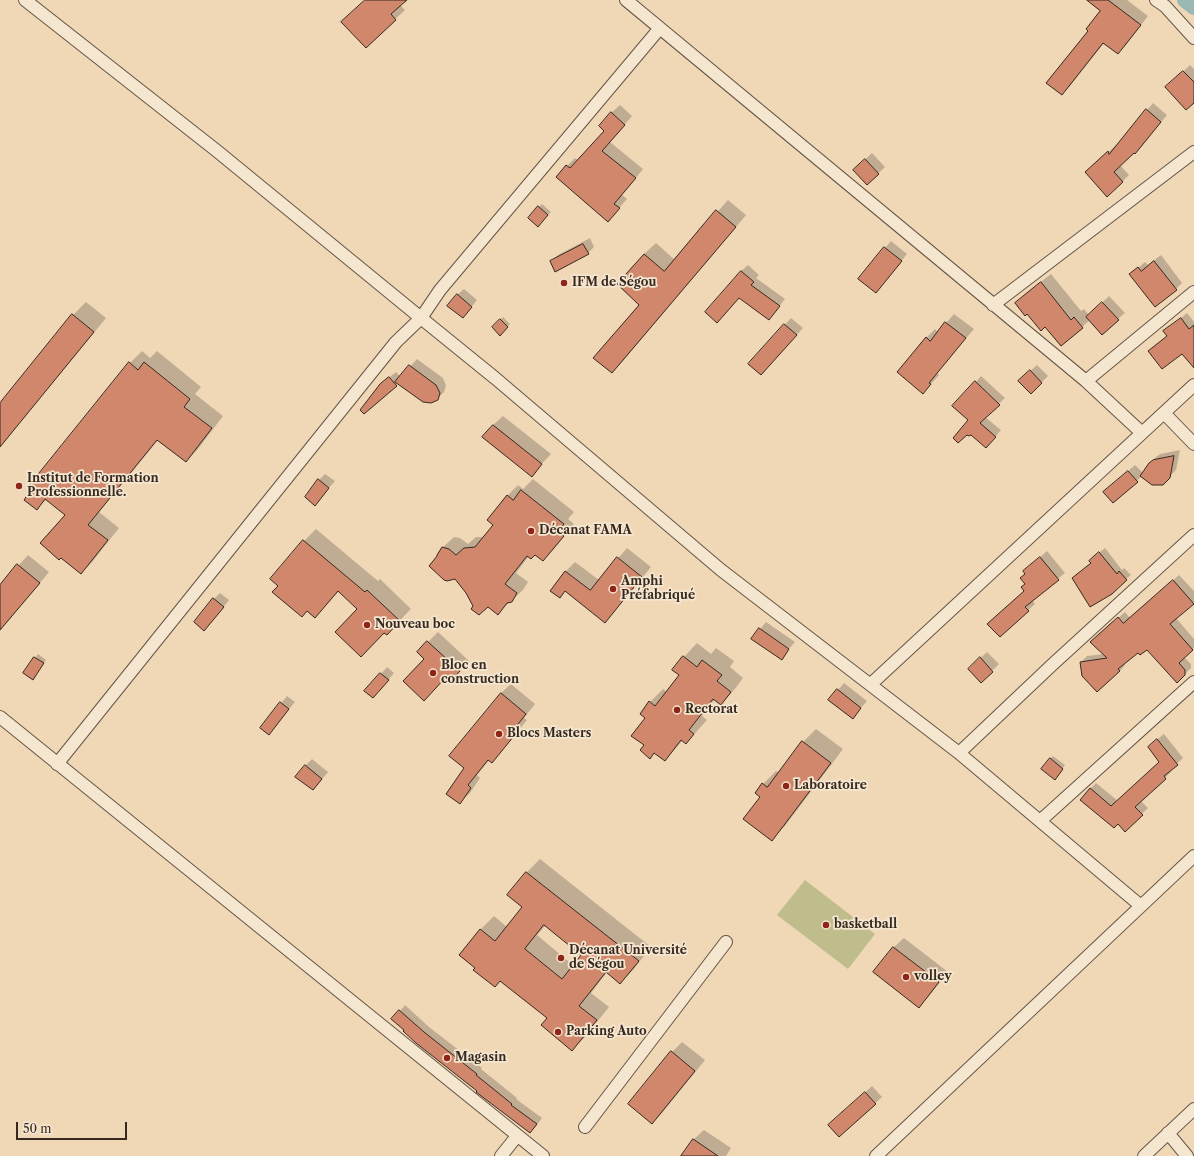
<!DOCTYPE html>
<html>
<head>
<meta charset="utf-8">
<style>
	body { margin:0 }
	#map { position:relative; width:1194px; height:1156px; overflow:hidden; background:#f0d8b7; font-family:"Libre Caslon Text",serif }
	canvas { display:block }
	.scale { position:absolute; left:16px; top:1122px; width:111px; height:18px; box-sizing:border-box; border:2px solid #37291f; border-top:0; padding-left:5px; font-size:12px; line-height:14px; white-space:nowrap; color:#37291f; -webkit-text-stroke:3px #f5e6d0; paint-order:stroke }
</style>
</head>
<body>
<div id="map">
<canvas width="1194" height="1156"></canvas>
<div class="scale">50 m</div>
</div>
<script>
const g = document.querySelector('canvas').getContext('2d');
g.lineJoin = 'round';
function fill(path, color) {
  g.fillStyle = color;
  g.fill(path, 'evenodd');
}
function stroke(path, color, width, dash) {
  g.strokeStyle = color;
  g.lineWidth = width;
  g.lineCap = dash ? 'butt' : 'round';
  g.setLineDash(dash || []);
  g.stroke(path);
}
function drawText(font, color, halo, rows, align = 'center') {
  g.font = font + ' "Libre Caslon Text",serif';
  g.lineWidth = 3.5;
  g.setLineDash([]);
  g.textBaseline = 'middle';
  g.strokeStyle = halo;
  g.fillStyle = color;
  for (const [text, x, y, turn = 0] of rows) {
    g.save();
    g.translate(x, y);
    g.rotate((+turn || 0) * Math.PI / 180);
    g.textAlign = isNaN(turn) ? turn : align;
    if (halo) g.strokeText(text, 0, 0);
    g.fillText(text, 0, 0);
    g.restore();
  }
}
fill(new Path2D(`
	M 805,880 L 875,934 L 848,969 L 777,915 Z`), '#bebd8b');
fill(new Path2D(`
	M 366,0 L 406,0 L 400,5 L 405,10 L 366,47 Z
	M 1089,0 L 1127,0 L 1148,16 L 1126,45 L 1118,53 L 1104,43 L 1070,86 L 1062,94 L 1089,30 L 1101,10 Z
	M 1190,65 L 1194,69 L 1194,101 L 1173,81 Z
	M 1153,103 L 1167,115 L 1141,147 L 1120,165 L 1129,175 L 1122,182 L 1093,166 L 1115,146 L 1116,147 Z
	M 620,105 L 632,116 L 610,142 L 643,169 L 622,195 L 627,199 L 608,221 L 567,166 L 575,158 L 578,160 L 605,131 L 611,113 Z
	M 872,153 L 885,167 L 867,184 L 854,170 Z
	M 728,200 L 746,215 L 623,361 L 612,372 L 640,304 L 644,254 L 656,243 L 675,260 Z
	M 542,204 L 551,212 L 538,225 L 529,218 Z
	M 590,238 L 594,247 L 588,253 L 551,262 L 558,255 Z
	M 891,241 L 907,254 L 882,285 L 859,278 Z
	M 1161,255 L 1182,283 L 1176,289 L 1130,275 L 1145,262 L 1148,265 Z
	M 748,265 L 759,275 L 756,278 L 785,299 L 769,319 L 741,271 Z
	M 1051,274 L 1081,311 L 1084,309 L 1089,315 L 1109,296 L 1125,313 L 1118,319 L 1090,320 L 1082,327 L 1045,326 L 1016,303 L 1025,294 Z
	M 464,289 L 477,300 L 469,310 L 457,295 Z
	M 86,302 L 106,318 L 0,447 L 0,404 L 73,315 Z
	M 1187,313 L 1194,322 L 1194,361 L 1165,331 Z
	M 954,314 L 974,329 L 937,373 L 939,375 L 923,393 L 926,338 L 935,329 L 938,332 Z
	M 503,317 L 510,324 L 500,334 L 493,327 Z
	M 791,318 L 803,328 L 767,368 L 749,364 Z
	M 142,351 L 150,358 L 157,351 L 201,387 L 195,394 L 223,416 L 198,449 L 186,461 L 158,440 L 99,512 L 119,528 L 93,561 L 81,573 L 66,515 L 47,499 L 37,508 L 130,363 Z
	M 417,359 L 443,378 L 446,386 L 444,392 L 437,399 L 398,383 L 364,413 L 387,379 L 396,372 L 401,377 Z
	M 1037,365 L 1048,376 L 1031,393 L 1026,375 Z
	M 981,376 L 1005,398 L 985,417 L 1001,430 L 992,441 L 969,420 L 976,382 Z
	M 503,416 L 551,454 L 531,475 L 493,425 Z
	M 1180,450 L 1176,470 L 1162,484 L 1142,476 L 1113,502 L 1111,486 L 1135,465 L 1143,473 L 1149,464 L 1156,457 L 1160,454 Z
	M 325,474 L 335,481 L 315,504 L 319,480 Z
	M 533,479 L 574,512 L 568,519 L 574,524 L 554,549 L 543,560 L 536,554 L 529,556 L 516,573 L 528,582 L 523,590 L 498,613 L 488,606 L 474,606 L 464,588 L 438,556 L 442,548 L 454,537 L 460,538 L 468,544 L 476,537 L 485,537 L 495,525 L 507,496 L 518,485 L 523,489 Z
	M 316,529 L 378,581 L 380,579 L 411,609 L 387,634 L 339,591 L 315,617 L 279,585 L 304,541 Z
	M 627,548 L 651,567 L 614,612 L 605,622 L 566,590 L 560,597 L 551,591 L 566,571 L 575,562 L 599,580 Z
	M 1105,548 L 1122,570 L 1124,568 L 1131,575 L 1126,579 L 1092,563 L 1095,556 Z
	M 1047,551 L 1065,573 L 1032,600 L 1035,604 L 1000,636 L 1025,590 L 1026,574 L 1024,571 Z
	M 28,555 L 49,572 L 0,631 L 0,586 Z
	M 1179,575 L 1194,591 L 1194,603 L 1176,618 L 1194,639 L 1194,648 L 1184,657 L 1191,664 L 1191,668 L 1185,674 L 1147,648 L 1138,651 L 1124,663 L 1125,665 L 1120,671 L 1081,662 L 1087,656 L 1104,654 L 1097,636 L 1125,612 L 1130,618 Z
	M 220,593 L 229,600 L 211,623 L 214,599 Z
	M 766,622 L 795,642 L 781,658 L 753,638 Z
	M 438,632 L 469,661 L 450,681 L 425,658 L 428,642 Z
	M 697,643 L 711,654 L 716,648 L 734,661 L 730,667 L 743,678 L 734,690 L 721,704 L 715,699 L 702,716 L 707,720 L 686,743 L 683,740 L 665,760 L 655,752 L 650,757 L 645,745 L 646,718 L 650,702 L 663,689 L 667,692 L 680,675 L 674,670 L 684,657 Z
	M 987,652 L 999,664 L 981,682 L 969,669 Z
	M 38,654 L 46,660 L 33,678 L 25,673 Z
	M 387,667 L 394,673 L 379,691 L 366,691 Z
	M 844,683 L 867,701 L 852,718 L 829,700 Z
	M 511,684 L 535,704 L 524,718 L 527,720 L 501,752 L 492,762 L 489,760 L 477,775 L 480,778 L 470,793 L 460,802 L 501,693 Z
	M 287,696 L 295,702 L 269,733 L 261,728 Z
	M 816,729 L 843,749 L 785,826 L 772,839 L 763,784 L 776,771 L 779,773 L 803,742 Z
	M 1164,734 L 1183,758 L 1170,770 L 1171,772 L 1141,801 L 1148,808 L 1125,830 L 1090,789 L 1096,783 L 1118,801 L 1160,761 L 1155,741 Z
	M 1053,756 L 1065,765 L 1058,775 L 1050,759 Z
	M 312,759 L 328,772 L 319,783 L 305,766 Z
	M 540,859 L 651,947 L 633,970 L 620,983 L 607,972 L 591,993 L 609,1007 L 585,1037 L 572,1050 L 549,1018 L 501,980 L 476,968 L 480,930 L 494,916 L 507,927 L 523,907 L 509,895 L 527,872 ZM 546,925 L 583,955 L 574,966 L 537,935 Z
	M 904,938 L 948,972 L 929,996 L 919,1006 L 875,971 L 894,947 Z
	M 405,1005 L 429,1027 L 482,1068 L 481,1069 L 517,1098 L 516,1099 L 542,1118 L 536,1126 L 530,1132 L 393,1019 Z
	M 682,1042 L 705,1060 L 662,1113 L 652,1123 L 672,1052 Z
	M 872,1086 L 882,1097 L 840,1136 L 836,1119 Z
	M 704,1130 L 731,1148 L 726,1156 L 683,1156 L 694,1139 Z`), '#0003');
stroke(new Path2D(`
	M 1185,0 L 1194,7`), '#9ab9b2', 16);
const building = new Path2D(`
	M 365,0 L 407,0 L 391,14 L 396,20 L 366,48 L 341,22 Z
	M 1087,0 L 1108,0 L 1141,25 L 1118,54 L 1103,43 L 1062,95 L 1046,83 L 1088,31 L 1086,29 L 1100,11 Z
	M 1183,71 L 1194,82 L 1194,103 L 1186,110 L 1165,87 Z
	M 1146,109 L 1161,122 L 1135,154 L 1134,153 L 1114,172 L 1123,182 L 1107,197 L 1085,172 L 1108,151 L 1109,154 Z
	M 611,112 L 625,125 L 602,151 L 636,178 L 614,204 L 620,208 L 608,222 L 556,177 L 566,165 L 570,168 L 604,131 L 599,126 Z
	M 865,159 L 879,174 L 867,185 L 853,170 Z
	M 538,206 L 548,215 L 538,227 L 528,218 Z
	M 716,210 L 736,227 L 612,373 L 593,358 L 639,305 L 617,284 L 644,254 L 664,271 Z
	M 583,244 L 589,254 L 555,272 L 550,261 Z
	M 884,247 L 902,261 L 876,293 L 858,279 Z
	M 1154,261 L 1177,290 L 1155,307 L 1129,274 L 1138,267 L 1141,271 Z
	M 741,271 L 754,282 L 751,285 L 780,306 L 769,320 L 739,298 L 717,323 L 705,312 Z
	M 1041,282 L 1071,320 L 1074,317 L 1083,328 L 1061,346 L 1045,327 L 1041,331 L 1027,314 L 1025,316 L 1015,303 Z
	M 457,294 L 472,307 L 463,318 L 447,306 Z
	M 1102,302 L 1119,320 L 1102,335 L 1086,317 Z
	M 72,314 L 94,332 L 0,447 L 0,403 Z
	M 1181,318 L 1189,329 L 1194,325 L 1194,368 L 1182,354 L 1162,369 L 1148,351 L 1167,336 L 1163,331 Z
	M 500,319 L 508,327 L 500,336 L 492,327 Z
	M 945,322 L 966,338 L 929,383 L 931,384 L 923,394 L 897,372 L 926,337 L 930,341 Z
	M 784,324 L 797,335 L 761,375 L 748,364 Z
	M 129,362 L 138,370 L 144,362 L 190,399 L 184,407 L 212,428 L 186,462 L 157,440 L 88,525 L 108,540 L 81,574 L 61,558 L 59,560 L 40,543 L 65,515 L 45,499 L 37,510 L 24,500 L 32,488 L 29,486 Z
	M 409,365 L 436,385 L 440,393 L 438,400 L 431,403 L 423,402 L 395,382 Z
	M 1030,370 L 1042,383 L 1031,394 L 1018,381 Z
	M 389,377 L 397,386 L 364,414 L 360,410 L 380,384 Z
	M 975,381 L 1000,405 L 980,423 L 996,437 L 986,448 L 971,435 L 969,436 L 967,435 L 958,443 L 953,438 L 968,420 L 952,406 Z
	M 493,425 L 542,464 L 532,477 L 482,437 Z
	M 1174,456 L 1170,478 L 1163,485 L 1152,485 L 1140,476 L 1149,463 L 1153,460 Z
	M 1128,471 L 1138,482 L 1113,503 L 1103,492 Z
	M 318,479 L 329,488 L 315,506 L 305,497 Z
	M 521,490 L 564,524 L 558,531 L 564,536 L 543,561 L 535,555 L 531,559 L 527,556 L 505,584 L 517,593 L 512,602 L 507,603 L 498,615 L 488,607 L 479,615 L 471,609 L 473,606 L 466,593 L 455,579 L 447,581 L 444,580 L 429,566 L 437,556 L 437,555 L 442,547 L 449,549 L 456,555 L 464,548 L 475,547 L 493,525 L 487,520 L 507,495 L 513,500 Z
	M 303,540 L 365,592 L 367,590 L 400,621 L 387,635 L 384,633 L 361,657 L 335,632 L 357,609 L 338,591 L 315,618 L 307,611 L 302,617 L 272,592 L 278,586 L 270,579 Z
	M 1099,552 L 1117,574 L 1119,571 L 1127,580 L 1112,594 L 1090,607 L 1072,578 L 1091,563 L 1089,561 Z
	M 617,557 L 642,577 L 605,623 L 565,591 L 560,598 L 550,591 L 565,571 L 590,590 Z
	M 1040,557 L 1059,580 L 1025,607 L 1029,611 L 1000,637 L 987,624 L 1024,591 L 1021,587 L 1025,584 L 1020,578 L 1025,574 L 1023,571 Z
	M 17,564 L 40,583 L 0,630 L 0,585 Z
	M 1173,580 L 1194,604 L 1170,624 L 1193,650 L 1179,663 L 1185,670 L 1185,675 L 1177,683 L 1147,650 L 1140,655 L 1138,653 L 1118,669 L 1120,671 L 1097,692 L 1082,676 L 1080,662 L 1107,658 L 1090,642 L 1118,617 L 1123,623 Z
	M 213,598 L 224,607 L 204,631 L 194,622 Z
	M 759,628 L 789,649 L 782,660 L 751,639 Z
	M 427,641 L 460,671 L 450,682 L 445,678 L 424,701 L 403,681 L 424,659 L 417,652 Z
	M 683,656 L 697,667 L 702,660 L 722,675 L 717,681 L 731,692 L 721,705 L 713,699 L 689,730 L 694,734 L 686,744 L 681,740 L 665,761 L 654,753 L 650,759 L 640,750 L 644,745 L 631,736 L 645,718 L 640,714 L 649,701 L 655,706 L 679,675 L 672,670 Z
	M 34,657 L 44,663 L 33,680 L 23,673 Z
	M 980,657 L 993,672 L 981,683 L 968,669 Z
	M 380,673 L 389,680 L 373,698 L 364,691 Z
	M 837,689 L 861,708 L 853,719 L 828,700 Z
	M 501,693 L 526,714 L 515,728 L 518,731 L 492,763 L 488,760 L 468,785 L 471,788 L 460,804 L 446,794 L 464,768 L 449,756 Z
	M 280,702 L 289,709 L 269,735 L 260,728 Z
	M 1157,739 L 1178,765 L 1164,776 L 1166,779 L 1135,807 L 1143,815 L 1125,832 L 1118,824 L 1114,828 L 1080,800 L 1090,788 L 1111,806 L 1159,762 L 1148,747 Z
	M 802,741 L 831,763 L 772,841 L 743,819 L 760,797 L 755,793 L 762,783 L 767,787 Z
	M 1050,758 L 1063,769 L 1055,780 L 1041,769 Z
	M 305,765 L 322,779 L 313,790 L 295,777 Z
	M 526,872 L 639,961 L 620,984 L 606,972 L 579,1006 L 597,1020 L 572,1051 L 541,1025 L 547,1018 L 500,981 L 495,987 L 473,970 L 475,968 L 459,955 L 480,929 L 495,941 L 522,907 L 507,895 ZM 544,925 L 581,955 L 562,979 L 525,949 Z
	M 893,947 L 939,982 L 919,1008 L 873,972 Z
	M 399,1010 L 424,1032 L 477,1074 L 476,1075 L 512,1104 L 511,1105 L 537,1124 L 530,1133 L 476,1092 L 477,1091 L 416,1043 L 403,1031 L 404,1030 L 391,1019 Z
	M 671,1051 L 695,1071 L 652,1124 L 628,1104 Z
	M 865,1092 L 876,1104 L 839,1137 L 828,1125 Z
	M 693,1139 L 718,1156 L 681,1156 Z`);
fill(building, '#d0876c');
stroke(building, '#37291f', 1);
const street = new Path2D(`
	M 25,0 L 217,151 L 421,318 L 495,378 L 721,570 L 959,753 L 1141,906
	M 626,0 L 1086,381 L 1142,433
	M 1156,0 L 1165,6 L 1194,38
	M 993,305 L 1194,152
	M 1086,381 L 1194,292
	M 1164,413 L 1194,444
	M 871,684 L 1194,385
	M 0,717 L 543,1156
	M 959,753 L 1053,664 L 1194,535
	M 57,764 L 396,342 L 421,318 L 440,290 L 660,28
	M 1040,821 L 1194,682
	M 585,1127 L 726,942
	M 1168,1133 L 1187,1156
	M 501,1156 L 517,1136
	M 876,1156 L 1194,856
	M 1144,1156 L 1194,1109`);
stroke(street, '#655545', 14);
stroke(street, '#f5e6d0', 12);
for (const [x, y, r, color] of [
	[564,283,4,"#8f2418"],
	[19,486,4,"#8f2418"],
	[531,531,4,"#8f2418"],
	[613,589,4,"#8f2418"],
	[367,625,4,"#8f2418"],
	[433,673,4,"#8f2418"],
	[677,710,4,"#8f2418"],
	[499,734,4,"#8f2418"],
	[786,786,4,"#8f2418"],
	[826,925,4,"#8f2418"],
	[561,958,4,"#8f2418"],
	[906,977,4,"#8f2418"],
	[558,1032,4,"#8f2418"],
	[447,1058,4,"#8f2418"]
]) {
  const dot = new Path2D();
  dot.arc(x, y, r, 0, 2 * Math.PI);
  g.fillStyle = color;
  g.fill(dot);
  stroke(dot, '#f5e6d0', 1.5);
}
drawText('bold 12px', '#37291f', '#f5e6d0', [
	["IFM de Ségou",572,283],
	["Institut de Formation",27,479],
	["Professionnelle.",27,493],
	["Décanat FAMA",539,531],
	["Amphi",621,582],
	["Préfabriqué",621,596],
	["Nouveau boc",375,625],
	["Bloc en",441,666],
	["construction",441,680],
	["Rectorat",685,710],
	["Blocs Masters",507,734],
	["Laboratoire",794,786],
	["basketball",834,925],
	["Décanat Université",569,951],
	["de Ségou",569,965],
	["volley",914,977],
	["Parking Auto",566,1032],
	["Magasin",455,1058]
], 'left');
</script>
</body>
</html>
